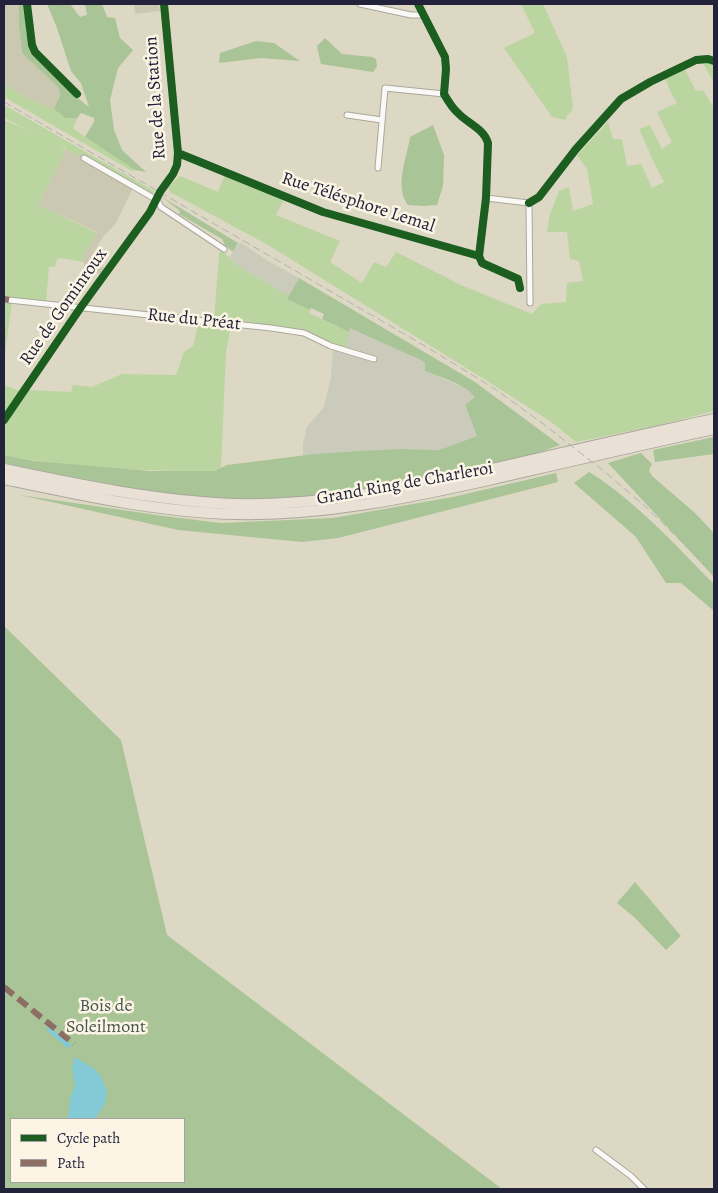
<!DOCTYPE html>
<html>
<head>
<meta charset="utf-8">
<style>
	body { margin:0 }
	#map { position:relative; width:718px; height:1193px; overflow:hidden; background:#dcd8c4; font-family:Alegreya,serif }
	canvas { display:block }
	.frame { position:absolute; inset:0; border:5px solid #22223b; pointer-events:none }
	.legend { position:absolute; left:10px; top:1118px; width:175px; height:65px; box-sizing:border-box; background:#fcf5e5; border:1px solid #a5a1a1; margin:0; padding:6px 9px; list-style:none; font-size:15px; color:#22223b }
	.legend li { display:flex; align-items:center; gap:10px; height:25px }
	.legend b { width:25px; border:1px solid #a5a1a1 }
</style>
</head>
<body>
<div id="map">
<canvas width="718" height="1193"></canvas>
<div class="frame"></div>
<ul class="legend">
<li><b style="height:6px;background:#1b5e20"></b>Cycle path</li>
<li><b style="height:6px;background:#8d6e63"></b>Path</li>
</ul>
</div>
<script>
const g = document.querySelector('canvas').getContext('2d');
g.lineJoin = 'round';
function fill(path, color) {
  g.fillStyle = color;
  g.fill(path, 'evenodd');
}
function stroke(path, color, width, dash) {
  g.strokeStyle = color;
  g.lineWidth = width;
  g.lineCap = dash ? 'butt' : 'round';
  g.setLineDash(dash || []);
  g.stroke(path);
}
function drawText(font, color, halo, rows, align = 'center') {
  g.font = font + ' Alegreya,serif';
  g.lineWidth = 5;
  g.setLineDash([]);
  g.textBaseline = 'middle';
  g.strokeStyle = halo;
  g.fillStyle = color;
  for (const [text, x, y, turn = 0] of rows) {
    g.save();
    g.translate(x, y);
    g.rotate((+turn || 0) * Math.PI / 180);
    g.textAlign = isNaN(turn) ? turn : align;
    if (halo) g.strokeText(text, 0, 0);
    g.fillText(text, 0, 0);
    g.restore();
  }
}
fill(new Path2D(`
	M 4,4 L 19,4 L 19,27 L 22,53 L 59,88 L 60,94 L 54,109 L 27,98 L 4,84 Z
	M 134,4 L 159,4 L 160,11 L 135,14 Z
	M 67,148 L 133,188 L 116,223 L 103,237 L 91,257 L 107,271 L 105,275 L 85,270 L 83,259 L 84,253 L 97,232 L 38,205 Z`), '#cbc8b2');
fill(new Path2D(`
	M 240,242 L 268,261 L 299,278 L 289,296 L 235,264 L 229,258 Z
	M 349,327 L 425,362 L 425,371 L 465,388 L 472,393 L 475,397 L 465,405 L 477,436 L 439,450 L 400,449 L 303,456 L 303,444 L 307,427 L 324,407 L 331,377 L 333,349 L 345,350 Z`), '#cbcbbb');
fill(new Path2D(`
	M 521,4 L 543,4 L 567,57 L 573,107 L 571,112 L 567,115 L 566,120 L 552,117 L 504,48 L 535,33 Z
	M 702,61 L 714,63 L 714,83 Z
	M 683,66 L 696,91 L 703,90 L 714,108 L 714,411 L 660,425 L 576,442 L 550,421 L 484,379 L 268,245 L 170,192 L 168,187 L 180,176 L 218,192 L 226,172 L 284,199 L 276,215 L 340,241 L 330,262 L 362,283 L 374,262 L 386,267 L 396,252 L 461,285 L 532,314 L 541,304 L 566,302 L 567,283 L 583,281 L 579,261 L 570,259 L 567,232 L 547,232 L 550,214 L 559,191 L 569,187 L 573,211 L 593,204 L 587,169 L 577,155 L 608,122 L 613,139 L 622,139 L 627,166 L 641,164 L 652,188 L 664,182 L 656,167 L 639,129 L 650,125 L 662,149 L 672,142 L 657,112 L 677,103 L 670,91 L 664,75 Z
	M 4,84 L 27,98 L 54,109 L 65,118 L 77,118 L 73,128 L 85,137 L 135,170 L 132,171 L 4,97 Z
	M 4,105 L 154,191 L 152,195 L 59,145 L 66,150 L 38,205 L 97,233 L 84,253 L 83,262 L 61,258 L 57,259 L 55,267 L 49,267 L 46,302 L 4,297 L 4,120 L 30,131 L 4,118 Z
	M 221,249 L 235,264 L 289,296 L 287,299 L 310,309 L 309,313 L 349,332 L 345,350 L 300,332 L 214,320 L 219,255 Z
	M 4,301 L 12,302 L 4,360 Z
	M 199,322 L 231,325 L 226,353 L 221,468 L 215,471 C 145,471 73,469 4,455 L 4,426 L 29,390 L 71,392 L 73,385 L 92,387 L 122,374 L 176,375 L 184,352 L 193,346 Z
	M 4,385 L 20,391 L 4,415 Z`), '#bbd5a0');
fill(new Path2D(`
	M 19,4 L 24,4 C 26,17 25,33 29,46 C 34,60 77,98 89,107 L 81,83 L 71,71 L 57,28 L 47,4 L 70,4 L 80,17 L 87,15 L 85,4 L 102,4 L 107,17 L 115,18 L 120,38 L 133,50 L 118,68 L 110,100 L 114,130 L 122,150 L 146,172 L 135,170 L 85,137 L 94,122 L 94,118 L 81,113 L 77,118 L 65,118 L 54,109 L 60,95 L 59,88 L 22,53 L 19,27 Z
	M 325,38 L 342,54 L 372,57 L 376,59 L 377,66 L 373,72 L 321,64 L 317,46 Z
	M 256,41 L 274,43 L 300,61 L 261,58 L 219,63 L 220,53 Z
	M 433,125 L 444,155 L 443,186 L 437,205 L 424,206 L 408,205 C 394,186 407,158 410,137 Z
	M 162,197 L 238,243 L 233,252 L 225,245 L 222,239 L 179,214 L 180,211 Z
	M 299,278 L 475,382 L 560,445 L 526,457 L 346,497 L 245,501 L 139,493 L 4,463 L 4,455 L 34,461 L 150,471 L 215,471 L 227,465 L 315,454 L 360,451 L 400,449 L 439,450 L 477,436 L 465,405 L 475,397 C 464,383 441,378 425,371 L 425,362 L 350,328 L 349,332 L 322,319 L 324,314 L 311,308 L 310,310 L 287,299 Z
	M 714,437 L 714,454 L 655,462 L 653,450 Z
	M 641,453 L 652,464 L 649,470 L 652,476 L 695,513 L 714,533 L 714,577 L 608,463 Z
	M 589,472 C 636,501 675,545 714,584 L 714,611 L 681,583 L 666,583 L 636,537 L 574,483 Z
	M 556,473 L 558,482 L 338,538 L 302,542 L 178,530 L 20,495 L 163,516 L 221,523 L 333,518 L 453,497 Z
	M 4,626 L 121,740 L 167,935 L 502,1189 L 4,1189 ZM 11,1119 L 184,1119 L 184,1182 L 11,1182 Z
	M 635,882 L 681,936 L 666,950 L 634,917 L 617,903 Z`), '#a9c496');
fill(new Path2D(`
	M 48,1026 L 71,1044 L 69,1049 L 46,1030 Z
	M 75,1057 L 96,1070 L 103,1080 L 107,1093 L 105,1104 L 97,1116 L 92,1119 L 67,1119 L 69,1111 L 70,1099 L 75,1085 L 72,1067 Z`), '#84c9d6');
const street = new Path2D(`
	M 27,4 L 32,45 L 35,52 L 77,94
	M 360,4 L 411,15 L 423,15
	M 418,4 L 445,57 L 446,69 L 444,94 C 448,101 453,109 459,114 C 469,124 484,129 488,143 L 486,198 L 479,256
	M 347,115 L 382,120
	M 178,153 L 323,212 L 479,256 L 482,263 L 518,279 L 520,288
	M 84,158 L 157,200 L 161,207 L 224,249
	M 378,168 L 385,88 L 444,94
	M 486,198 L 529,203 L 530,303
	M 529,203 L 539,197 L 576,149 L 621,99 L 650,82 L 696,60 L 708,59 L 714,61
	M 9,300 L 271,328 L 304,333 L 331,346 L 374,359
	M 4,420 L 81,307 L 150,212 L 160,192 L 173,174 L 177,165 L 178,153 L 164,4
	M 596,1150 L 631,1176 L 644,1189`);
const highway = new Path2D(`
	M 4,469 C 80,485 157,501 235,504 C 324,506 411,487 497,468 C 569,451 642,435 714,419
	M 4,479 C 80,495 157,512 235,514 C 323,516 408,498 493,479 C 567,462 640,445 714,429`);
stroke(street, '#aaa79d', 7);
stroke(highway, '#aaa79d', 12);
stroke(street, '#faf9f6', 5);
stroke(highway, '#eae1d6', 10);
stroke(new Path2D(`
	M 4,102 L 425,346 L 495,389 L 542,423 L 605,472 L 646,507 L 714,573`), '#b2b1b1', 1, [8, 4]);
stroke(new Path2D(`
	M 4,299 L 9,300
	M 4,987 L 74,1044`), '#8d6e63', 6, [12, 6]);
stroke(new Path2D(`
	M 27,4 L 32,45 L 35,52 L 77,94
	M 418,4 L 445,57 L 446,69 L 444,94 C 448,101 453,109 459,114 C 469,124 484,129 488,143 L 486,198 L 479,256
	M 178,153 L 323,212 L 479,256 L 482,263 L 518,279 L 520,288
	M 529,203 L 539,197 L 576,149 L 621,99 L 650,82 L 696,60 L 708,59 L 714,61
	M 4,420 L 81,307 L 150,212 L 160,192 L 173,174 L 177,165 L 178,153 L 164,4`), '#1b5e20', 8);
drawText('18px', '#22223b', '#fcf5e5', [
	["Rue de la Station",156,98,-94],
	["Rue Télésphore Lemal",358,203,18],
	["Rue de Gominroux",64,307,-55],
	["Rue du Préat",194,320,6],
	["Grand Ring de Charleroi",405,484,-10]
]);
drawText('18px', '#485750', '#fcf5e5', [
	["Bois de",106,1007],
	["Soleilmont",106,1028]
]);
</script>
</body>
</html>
